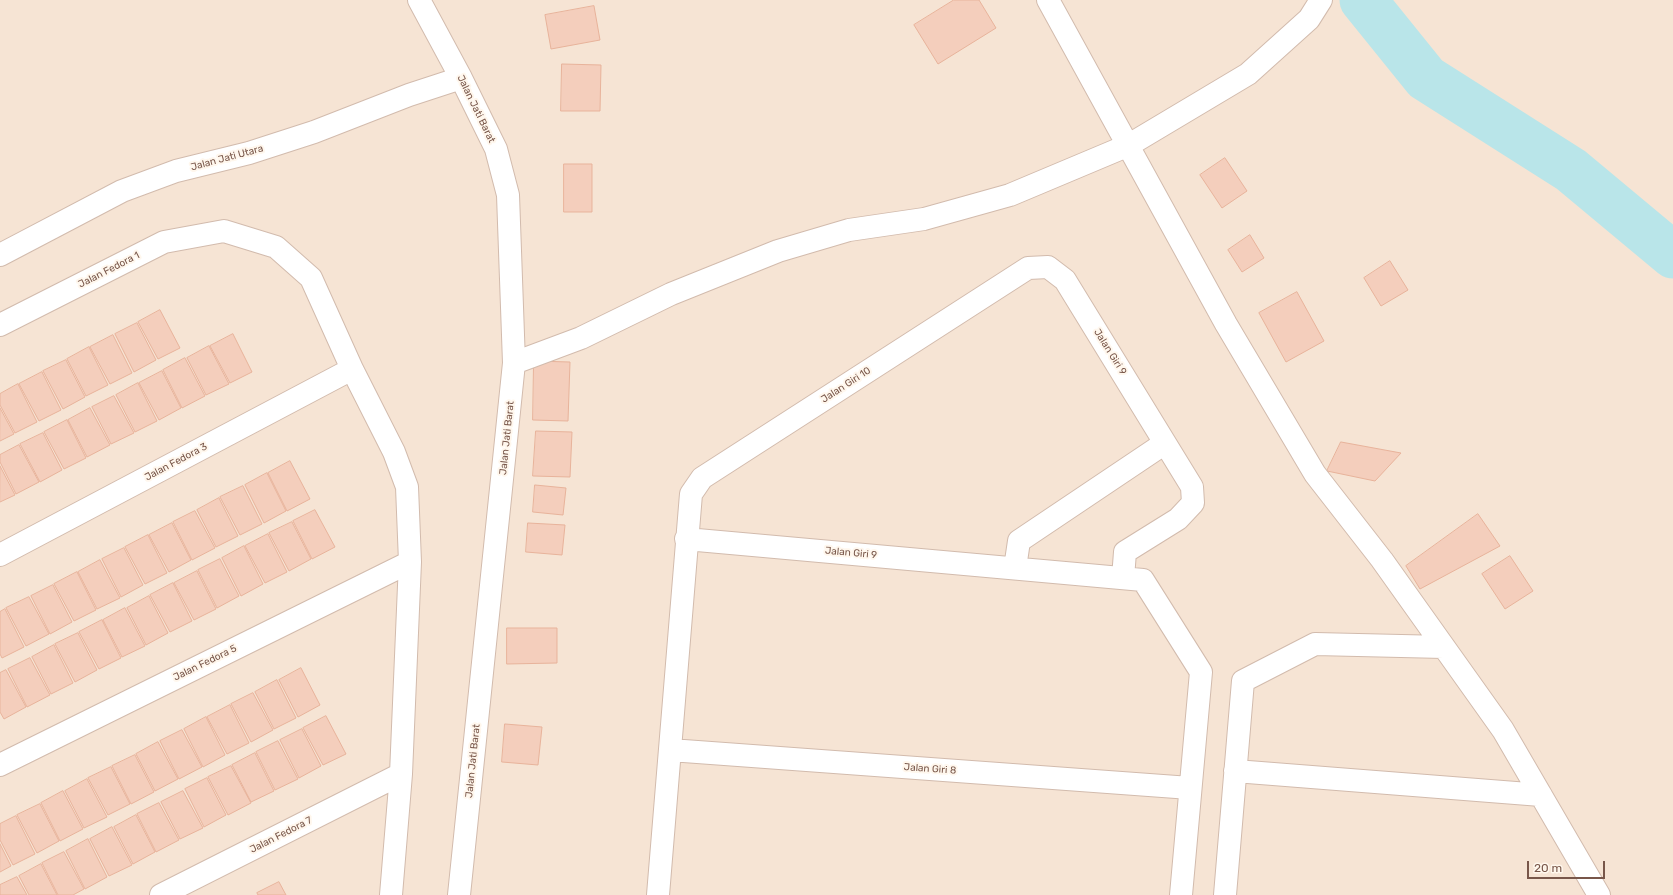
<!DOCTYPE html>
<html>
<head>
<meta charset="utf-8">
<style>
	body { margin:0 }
	#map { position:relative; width:1673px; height:895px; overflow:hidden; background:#fdf3e6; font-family:Rubik,sans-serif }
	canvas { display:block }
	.scale { position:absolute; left:1527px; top:861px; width:78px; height:18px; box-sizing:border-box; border:2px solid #785649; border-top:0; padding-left:5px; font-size:12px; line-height:14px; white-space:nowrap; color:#785649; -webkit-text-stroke:3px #fff7ed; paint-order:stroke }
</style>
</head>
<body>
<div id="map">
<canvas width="1673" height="895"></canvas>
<div class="scale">20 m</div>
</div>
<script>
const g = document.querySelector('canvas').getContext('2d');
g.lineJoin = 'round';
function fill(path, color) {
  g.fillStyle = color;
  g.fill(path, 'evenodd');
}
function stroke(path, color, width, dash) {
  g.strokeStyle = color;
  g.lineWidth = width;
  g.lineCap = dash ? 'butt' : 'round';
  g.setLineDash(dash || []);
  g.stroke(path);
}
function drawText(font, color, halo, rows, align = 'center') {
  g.font = font + ' Rubik,sans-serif';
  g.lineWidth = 4;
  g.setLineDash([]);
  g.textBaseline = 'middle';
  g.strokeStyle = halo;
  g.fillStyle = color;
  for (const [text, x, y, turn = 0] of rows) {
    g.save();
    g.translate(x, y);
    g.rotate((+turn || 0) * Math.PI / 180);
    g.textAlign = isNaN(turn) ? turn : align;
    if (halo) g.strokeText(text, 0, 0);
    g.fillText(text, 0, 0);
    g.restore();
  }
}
fill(new Path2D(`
	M 0,0 L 1673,0 L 1673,895 L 0,895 Z`), '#f6e4d4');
stroke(new Path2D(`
	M 1363,0 L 1426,78 L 1571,170 L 1673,255`), '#b9e5e9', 47);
const building = new Path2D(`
	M 954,0 L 979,0 L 996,28 L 938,64 L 914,25 Z
	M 594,6 L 600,40 L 551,49 L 545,15 Z
	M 562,64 L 601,65 L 600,111 L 561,111 Z
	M 1225,158 L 1247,191 L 1222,208 L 1200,175 Z
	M 564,164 L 592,164 L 592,212 L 564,212 Z
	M 1250,235 L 1264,258 L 1242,272 L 1228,250 Z
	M 1390,261 L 1408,290 L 1381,306 L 1364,278 Z
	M 1297,292 L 1324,341 L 1286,362 L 1259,313 Z
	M 160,310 L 180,348 L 158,359 L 138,322 Z
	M 137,323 L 156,360 L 134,372 L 115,334 Z
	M 233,334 L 252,372 L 230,383 L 210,346 Z
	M 113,335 L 132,373 L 110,384 L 90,347 Z
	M 209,346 L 229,384 L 206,395 L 187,358 Z
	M 89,347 L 108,385 L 86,396 L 67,359 Z
	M 185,358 L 205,396 L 182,408 L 163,370 Z
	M 66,360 L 85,397 L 63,409 L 43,371 Z
	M 534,361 L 570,362 L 568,421 L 533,420 Z
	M 162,371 L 181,408 L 159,420 L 139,383 Z
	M 42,372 L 61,410 L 39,421 L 19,384 Z
	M 138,383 L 157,421 L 135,432 L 116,395 Z
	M 18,384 L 37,422 L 15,433 L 0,405 L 0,394 Z
	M 114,396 L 134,433 L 111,444 L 92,407 Z
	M 0,408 L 14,434 L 0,441 Z
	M 90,408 L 110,445 L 87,457 L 68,420 Z
	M 67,420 L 86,458 L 64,469 L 44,432 Z
	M 536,431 L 572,432 L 570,477 L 533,476 Z
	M 43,433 L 62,470 L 40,482 L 20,444 Z
	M 1341,442 L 1401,453 L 1375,481 L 1327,471 Z
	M 19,445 L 39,482 L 16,494 L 0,462 L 0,455 Z
	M 290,461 L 310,499 L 287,511 L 268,473 Z
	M 0,466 L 15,495 L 0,502 Z
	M 267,473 L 286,511 L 264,523 L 245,485 Z
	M 535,485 L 566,488 L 563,515 L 533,512 Z
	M 243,486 L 262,524 L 240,535 L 220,497 Z
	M 219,498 L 238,536 L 216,547 L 197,510 Z
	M 315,510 L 335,547 L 312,559 L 293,521 Z
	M 195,511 L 215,548 L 192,560 L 173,522 Z
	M 1478,514 L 1500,546 L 1420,589 L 1406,566 Z
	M 292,522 L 311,559 L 289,571 L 269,533 Z
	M 172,523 L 191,560 L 169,572 L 149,535 Z
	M 528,523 L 565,525 L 562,555 L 526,552 Z
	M 268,534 L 287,572 L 265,583 L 245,546 Z
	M 148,535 L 167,573 L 145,584 L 125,547 Z
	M 244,546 L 263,584 L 241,596 L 222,558 Z
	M 124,548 L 143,585 L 121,597 L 102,559 Z
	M 1510,556 L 1533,591 L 1505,609 L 1482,574 Z
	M 220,559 L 239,596 L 217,608 L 198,570 Z
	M 100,560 L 120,598 L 97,609 L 78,572 Z
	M 197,571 L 216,609 L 194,620 L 174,583 Z
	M 77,572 L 96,610 L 74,621 L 54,584 Z
	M 173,583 L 192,621 L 170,632 L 150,595 Z
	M 53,585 L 72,622 L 50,634 L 31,596 Z
	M 149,596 L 168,633 L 146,645 L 127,608 Z
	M 29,597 L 49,634 L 26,646 L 6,608 Z
	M 125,608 L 145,646 L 122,657 L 103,620 Z
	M 5,609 L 24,647 L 2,658 L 0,654 L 0,612 Z
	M 102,620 L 121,658 L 99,669 L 79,632 Z
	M 507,628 L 557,628 L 557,663 L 507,664 Z
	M 78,633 L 97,670 L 75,682 L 55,644 Z
	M 54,645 L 73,683 L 51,694 L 32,657 Z
	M 30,658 L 50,695 L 27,707 L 8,669 Z
	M 301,668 L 320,705 L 298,717 L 279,680 Z
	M 6,670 L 26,707 L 4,719 L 0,712 L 0,673 Z
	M 277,680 L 296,718 L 274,729 L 255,692 Z
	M 253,693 L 273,730 L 251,742 L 231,704 Z
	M 230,705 L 249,743 L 227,754 L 207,717 Z
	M 326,716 L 346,754 L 323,765 L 303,728 Z
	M 206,717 L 225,755 L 203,767 L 184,729 Z
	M 505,724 L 542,727 L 538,765 L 502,762 Z
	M 302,729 L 321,766 L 299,778 L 280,740 Z
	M 182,730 L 202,767 L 179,779 L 160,741 Z
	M 278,741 L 298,779 L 275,790 L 256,752 Z
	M 158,742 L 178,779 L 155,791 L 136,754 Z
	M 255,753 L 274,791 L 251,802 L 232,765 Z
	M 135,755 L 154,792 L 131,804 L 112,766 Z
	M 231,766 L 251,803 L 228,815 L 208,777 Z
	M 111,767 L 130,804 L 108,815 L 88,778 Z
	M 207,778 L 226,815 L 204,827 L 185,789 Z
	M 87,779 L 107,817 L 84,828 L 65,791 Z
	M 63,791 L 83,829 L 60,841 L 41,803 Z
	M 183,791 L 203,828 L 180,839 L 161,802 Z
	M 159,803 L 179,840 L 156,852 L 137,814 Z
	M 40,804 L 59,841 L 37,853 L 17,815 Z
	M 136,815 L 155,852 L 133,864 L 114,827 Z
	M 16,816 L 35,854 L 13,865 L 0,840 L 0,824 Z
	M 112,827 L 132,865 L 109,876 L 90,839 Z
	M 88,839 L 107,877 L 85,889 L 66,851 Z
	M 0,844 L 11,866 L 0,872 Z
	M 64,852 L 84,889 L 73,895 L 58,895 L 42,863 Z
	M 41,864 L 57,895 L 29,895 L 19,876 Z
	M 17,877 L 27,895 L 0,895 L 0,885 Z
	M 279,882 L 286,895 L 258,895 L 257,893 Z`);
fill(building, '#f4cebc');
stroke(building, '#e8b39b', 1);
const minor = new Path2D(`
	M 419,0 L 461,78 L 496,149 L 508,195 L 514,363 L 459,895
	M 1048,0 L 1226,324 L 1315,474 L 1382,560 L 1503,730 L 1599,895
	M 0,255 L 122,191 L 176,171 L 249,153 L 314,132 L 409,95 L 461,78
	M 0,325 L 164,242 L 224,231 L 276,247 L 311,278 L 352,369 L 394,452 L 407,487 L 410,562 L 401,774 L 391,895
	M 514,363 L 581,338 L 671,294 L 778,251 L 849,230 L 924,219 L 1010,195 L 1129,145 L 1248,74 L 1309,19 L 1321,0
	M 686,539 L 1143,580 L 1201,672 L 1181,895
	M 0,555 L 352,369
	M 1015,568 L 1019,541 L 1165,443
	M 670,750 L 1190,788
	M 0,765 L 410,562
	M 1235,771 L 1541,795
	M 161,895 L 401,774
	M 658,895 L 691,494 L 702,478 L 1028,268 L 1048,267 L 1065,280 L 1192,487 L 1193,503 L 1178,519 L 1125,552 L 1123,578
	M 1225,895 L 1243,681 L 1315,644 L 1444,647`);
stroke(minor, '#d2bbad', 24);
stroke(minor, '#fff', 22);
drawText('10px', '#785649', '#fff7ed', [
	["Jalan Jati Barat",476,109,64],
	["Jalan Jati Utara",227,158,-15],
	["Jalan Fedora 1",109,270,-27],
	["Jalan Giri 9",1110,352,58],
	["Jalan Giri 10",846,385,-33],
	["Jalan Jati Barat",507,438,-84],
	["Jalan Fedora 3",176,462,-28],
	["Jalan Giri 9",851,553,5],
	["Jalan Fedora 5",205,663,-26],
	["Jalan Jati Barat",473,761,-84],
	["Jalan Giri 8",930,769,4],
	["Jalan Fedora 7",281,835,-27]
]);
</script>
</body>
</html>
